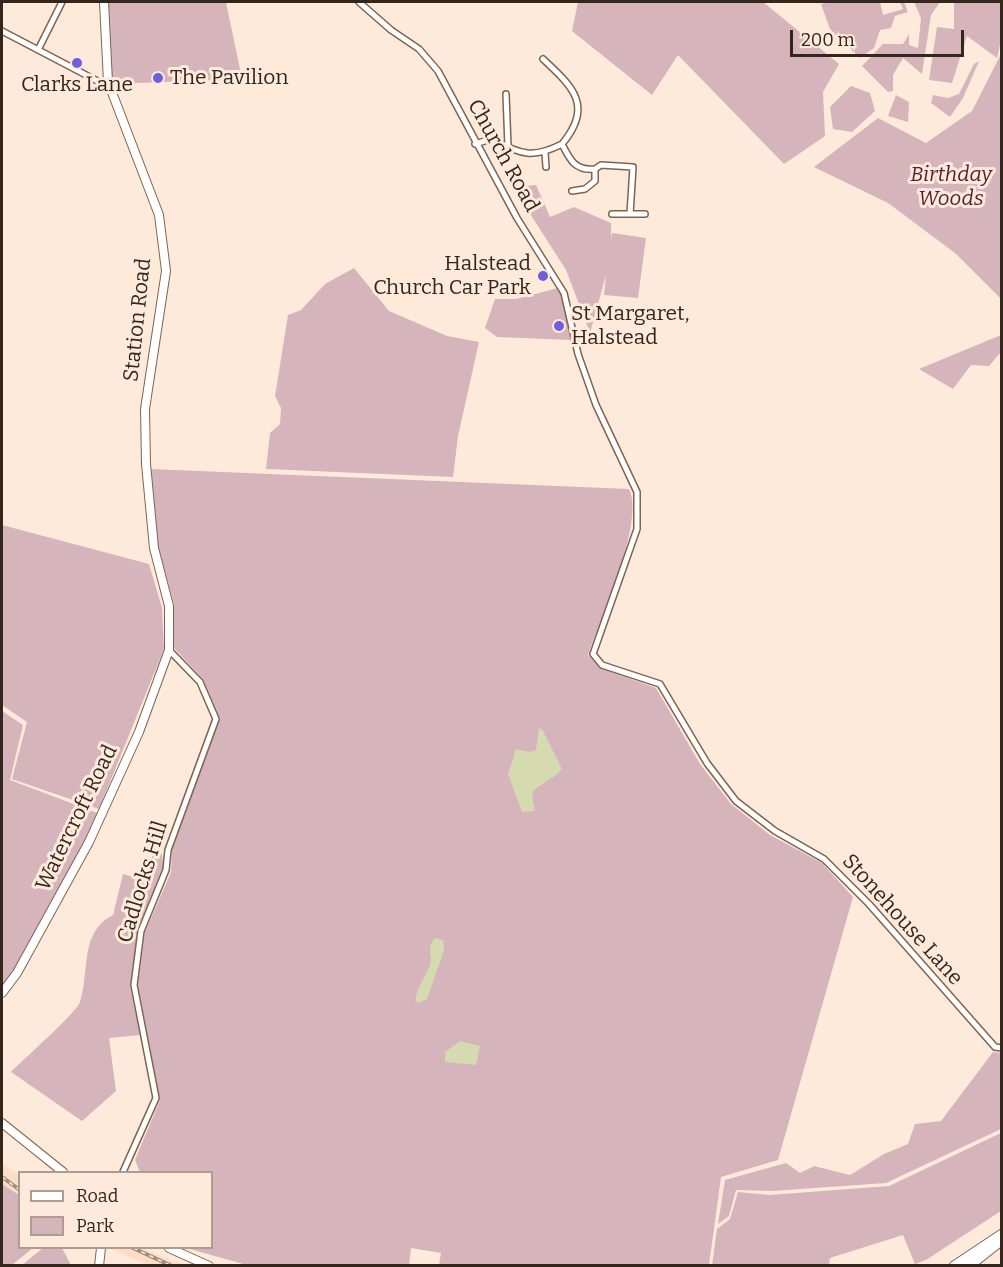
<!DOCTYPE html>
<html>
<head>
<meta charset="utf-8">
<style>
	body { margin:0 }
	#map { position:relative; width:1003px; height:1267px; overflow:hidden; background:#feeadb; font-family:Bitter,serif }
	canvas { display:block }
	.frame { position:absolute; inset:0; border:3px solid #33271d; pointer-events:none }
	.legend { position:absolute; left:18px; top:1171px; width:195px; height:78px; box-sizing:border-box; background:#feeadb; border:2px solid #ad9c8f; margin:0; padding:8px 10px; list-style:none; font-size:18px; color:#33271d }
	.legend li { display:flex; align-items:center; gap:12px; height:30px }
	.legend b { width:30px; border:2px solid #ad9c8f }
	.scale { position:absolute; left:790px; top:30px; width:174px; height:27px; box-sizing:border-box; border:3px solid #33271d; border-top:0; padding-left:8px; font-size:18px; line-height:21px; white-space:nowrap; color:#33271d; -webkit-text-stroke:4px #feeadb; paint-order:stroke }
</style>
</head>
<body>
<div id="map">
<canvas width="1003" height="1267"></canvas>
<div class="frame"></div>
<ul class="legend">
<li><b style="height:8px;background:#fff"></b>Road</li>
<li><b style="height:16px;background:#d6b4bb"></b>Park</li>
</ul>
<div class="scale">200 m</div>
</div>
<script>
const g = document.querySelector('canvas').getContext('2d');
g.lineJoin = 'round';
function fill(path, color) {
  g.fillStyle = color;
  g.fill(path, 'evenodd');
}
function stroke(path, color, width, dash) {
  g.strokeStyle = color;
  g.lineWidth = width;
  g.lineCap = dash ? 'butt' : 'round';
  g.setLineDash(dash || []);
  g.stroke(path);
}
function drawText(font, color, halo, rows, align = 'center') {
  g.font = font + ' Bitter,serif';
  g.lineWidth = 6;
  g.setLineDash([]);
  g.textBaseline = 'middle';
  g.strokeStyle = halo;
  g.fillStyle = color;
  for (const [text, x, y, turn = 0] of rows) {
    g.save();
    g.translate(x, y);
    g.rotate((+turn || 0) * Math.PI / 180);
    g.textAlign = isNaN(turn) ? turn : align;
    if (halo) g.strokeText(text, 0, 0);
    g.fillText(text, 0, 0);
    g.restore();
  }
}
fill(new Path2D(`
	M 2,1163 L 19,1175 L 19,1195 L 2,1184 Z
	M 109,1248 L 142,1248 L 184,1265 L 147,1265 Z`), '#fdddc6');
fill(new Path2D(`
	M 105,2 L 226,2 L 242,79 L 112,84 Z
	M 578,2 L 763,2 L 839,64 L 823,92 L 825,136 L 784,164 L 678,55 L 652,95 L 572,31 Z
	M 831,2 L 880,2 L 883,15 L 903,9 L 900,2 L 904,2 L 908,12 L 895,16 L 891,28 L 880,30 L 874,48 L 860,58 L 830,29 L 821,4 Z
	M 914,2 L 940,2 L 931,15 L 922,74 L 903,58 L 893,75 L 893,91 L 888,92 L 862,66 L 883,44 L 903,44 L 909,34 L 909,45 L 918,48 L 921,18 Z
	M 954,2 L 1001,2 L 1001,40 L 997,58 L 967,36 L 952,83 L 929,80 L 937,27 L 954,29 Z
	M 1001,54 L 1001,299 L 955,253 L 888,203 L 814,167 L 878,118 L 926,143 L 972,111 Z
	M 979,61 L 963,98 L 950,117 L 931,103 L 933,95 L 948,98 L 959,94 L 974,64 Z
	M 851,86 L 870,93 L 875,111 L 852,132 L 833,129 L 830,107 Z
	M 896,95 L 909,102 L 908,122 L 888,116 Z
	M 536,185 L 550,217 L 574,207 L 611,223 L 611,240 L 612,233 L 646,238 L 638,298 L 604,295 L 606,275 L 590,333 L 566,270 L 513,187 Z
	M 354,268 L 389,311 L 447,336 L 479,342 L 458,436 L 453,477 L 266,469 L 270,433 L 280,424 L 281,408 L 275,396 L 288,315 L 301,310 L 325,284 Z
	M 558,288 L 562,295 L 571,340 L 497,337 L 485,328 L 495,299 L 516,299 Z
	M 1001,335 L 1001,355 L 999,354 L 989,366 L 971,365 L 953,389 L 919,369 Z
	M 151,469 L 629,489 C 645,521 601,619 588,655 L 600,668 L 656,688 L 700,764 L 731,804 L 770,835 L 822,863 L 853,897 L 778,1160 L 721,1177 L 709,1265 L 439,1265 L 441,1253 L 411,1248 L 409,1265 L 247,1265 L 186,1248 L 212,1248 L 212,1172 L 140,1172 L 135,1160 L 160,1100 L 138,985 L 145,932 L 171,872 L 172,850 L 220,718 L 203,679 L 174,648 L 174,604 L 158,546 Z
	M 2,525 L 149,564 L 162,608 L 164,649 L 99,809 L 12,779 L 27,722 L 2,705 Z
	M 2,711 L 23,725 L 10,780 L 100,814 C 70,871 43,935 2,986 Z
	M 155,851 L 162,854 L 164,869 L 139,925 L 130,986 L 140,1035 L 109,1038 L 116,1091 L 82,1121 L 11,1072 C 23,1060 76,1013 80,1002 C 90,971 79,932 113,915 L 123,874 L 140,879 Z
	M 993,1052 L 1001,1053 L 1001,1129 L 886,1183 L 772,1191 L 736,1190 L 729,1216 L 718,1224 L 725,1180 L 786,1163 L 800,1173 L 814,1166 L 850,1175 L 884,1154 L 908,1144 L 915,1124 L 941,1121 Z
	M 1001,1133 L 1001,1211 L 926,1260 L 915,1264 L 903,1235 L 830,1258 L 829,1265 L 712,1265 L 717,1229 L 730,1219 L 738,1192 L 769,1195 L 889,1186 Z
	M 2,1184 L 19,1195 L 20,1248 L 33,1248 L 12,1265 L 2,1265 Z
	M 43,1248 L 62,1248 L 71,1265 L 22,1265 Z`), '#d6b4bb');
fill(new Path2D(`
	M 539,728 L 543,731 L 562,769 C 555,779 535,786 533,792 C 531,798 535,805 534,811 L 522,812 L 508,774 L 516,749 L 529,752 L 536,750 Z
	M 435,938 L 443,940 L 444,950 L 427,999 L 418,1003 L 415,1001 C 417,988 425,977 430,965 C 433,955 426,947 435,938 Z
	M 460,1041 L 480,1046 L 476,1065 L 445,1062 L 445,1052 Z`), '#d5dab0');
const street = new Path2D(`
	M 359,2 L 391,30 L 419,49 L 438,71 L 517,218 L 564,293 L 578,354 L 596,405 L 637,492 L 637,529 L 593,654 L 602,665 L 660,684 L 707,763 L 736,801 L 775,831 L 824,859 L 869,904 L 995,1047 L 1002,1048
	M 2,31 L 109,87
	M 38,50 L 62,2
	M 543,59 C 573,87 594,106 562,144
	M 506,94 L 508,147
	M 475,144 L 491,139 C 520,153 531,160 562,144 C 570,160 575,171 595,169 L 601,165 L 633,167 L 630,214
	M 545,153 L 546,167
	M 572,191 L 585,189 L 595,181 L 595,169
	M 612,214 L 645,214
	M 123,1172 L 156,1098 L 134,985 L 141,931 L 166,870 L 168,850 L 216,719 L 200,682 L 169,650`);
const secondary = new Path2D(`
	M 2,993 L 17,973 L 89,842 L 139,732 L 169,650 L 169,606 L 154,548 L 146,464 L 145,409 L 166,271 L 159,215 L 108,82 L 104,2
	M 2,1123 L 63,1172
	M 169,1248 L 209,1266
	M 99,1266 L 101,1248`);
const highway = new Path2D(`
	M 954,1266 L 1002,1234
	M 969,1266 L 1002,1240`);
stroke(street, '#80634e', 8);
stroke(secondary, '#80634e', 10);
stroke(highway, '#80634e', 11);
stroke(street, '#fff', 5);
stroke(secondary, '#fff', 8);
stroke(highway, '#fff', 9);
const rail = new Path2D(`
	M 2,1177 L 20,1190
	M 133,1248 L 172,1266`);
stroke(rail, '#9e8e81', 4);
stroke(rail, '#feeadb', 1.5, [4.5]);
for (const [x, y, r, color] of [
	[77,63,6,"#6d60da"],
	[158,78,6,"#6d60da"],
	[543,276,6,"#6d60da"],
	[559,326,6,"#6d60da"]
]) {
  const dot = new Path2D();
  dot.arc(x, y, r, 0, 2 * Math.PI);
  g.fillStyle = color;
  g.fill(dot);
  stroke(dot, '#feeadb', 2);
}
drawText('21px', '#33271d', '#feeadb', [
	["The Pavilion",170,78],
	["Clarks Lane",77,85,"center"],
	["Halstead",531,264,"right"],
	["Church Car Park",531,288,"right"],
	["St Margaret,",571,314],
	["Halstead",571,338]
], 'left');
drawText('21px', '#33271d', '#feeadb', [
	["Church Road",503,156,61],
	["Station Road",138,320,-84],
	["Watercroft Road",77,818,-64],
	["Cadlocks Hill",143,882,-73],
	["Stonehouse Lane",902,920,48]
]);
drawText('italic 21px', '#581f30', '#feeadb', [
	["Birthday",951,175],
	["Woods",951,199]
]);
</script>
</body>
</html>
